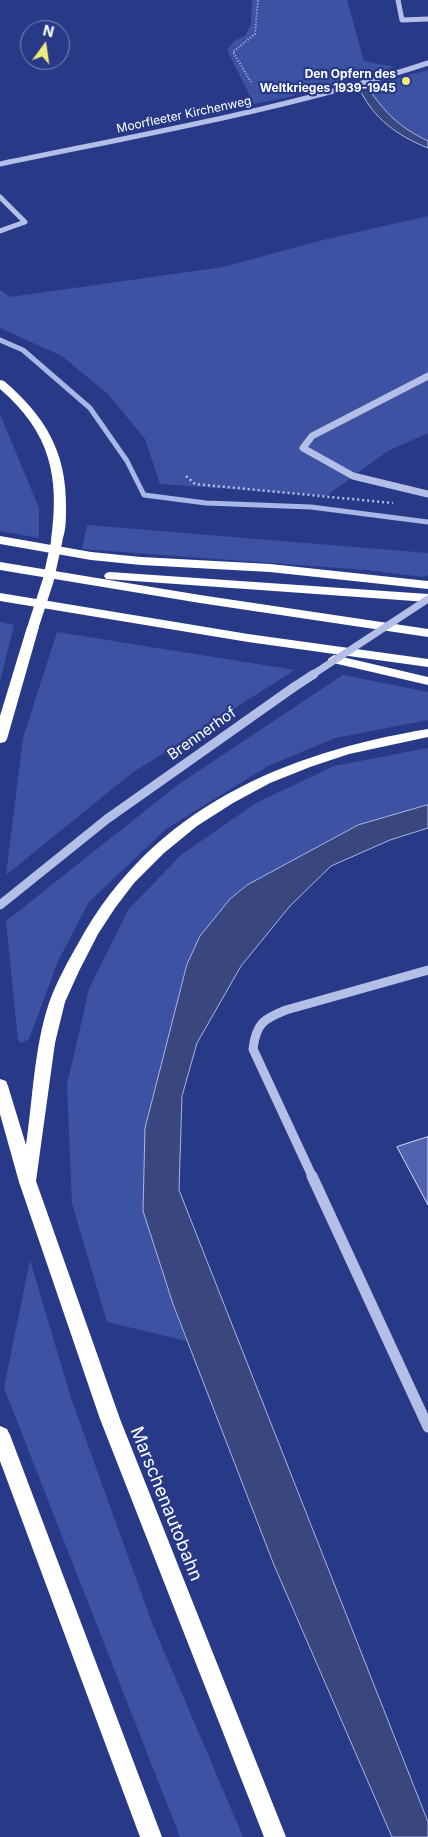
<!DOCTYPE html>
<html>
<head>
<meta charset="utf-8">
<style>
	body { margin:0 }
	#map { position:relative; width:428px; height:1837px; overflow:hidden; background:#283a87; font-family:Inter,sans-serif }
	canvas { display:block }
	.north { position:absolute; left:20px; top:20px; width:50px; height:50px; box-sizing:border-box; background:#283a87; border:1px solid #7e89b7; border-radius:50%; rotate:14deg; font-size:14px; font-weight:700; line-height:20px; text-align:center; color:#fff }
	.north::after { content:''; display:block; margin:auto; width:18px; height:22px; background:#efeb7a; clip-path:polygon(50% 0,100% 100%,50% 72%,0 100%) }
</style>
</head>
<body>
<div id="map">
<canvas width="428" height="1837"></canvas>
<div class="north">N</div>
</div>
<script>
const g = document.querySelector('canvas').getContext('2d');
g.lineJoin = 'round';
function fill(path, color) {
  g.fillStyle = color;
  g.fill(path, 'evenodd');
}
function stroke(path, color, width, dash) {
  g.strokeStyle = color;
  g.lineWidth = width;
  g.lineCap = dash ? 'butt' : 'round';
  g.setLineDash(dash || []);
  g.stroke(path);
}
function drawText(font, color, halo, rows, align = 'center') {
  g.font = font + ' Inter,sans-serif';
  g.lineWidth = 4.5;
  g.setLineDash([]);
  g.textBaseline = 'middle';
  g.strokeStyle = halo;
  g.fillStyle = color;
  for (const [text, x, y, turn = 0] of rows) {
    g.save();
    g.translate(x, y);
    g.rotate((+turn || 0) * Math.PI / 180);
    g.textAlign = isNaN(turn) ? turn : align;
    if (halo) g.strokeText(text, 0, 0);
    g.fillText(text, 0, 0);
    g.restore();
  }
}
fill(new Path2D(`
	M 252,0 L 347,0 L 364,61 L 394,67 L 289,97 L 254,104 L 227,50 L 234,41 L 245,36 L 251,24 Z
	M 428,70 L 428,141 C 399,127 386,114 368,88 L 368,86 Z
	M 428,216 L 428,433 L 388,451 L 326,496 L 160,484 L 145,439 L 108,394 L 62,356 L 0,328 L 0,290 L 10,297 L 223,267 L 327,239 Z
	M 0,414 L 39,508 L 39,538 L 0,531 Z
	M 87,525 L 428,553 L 428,575 L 423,577 L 367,570 L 82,549 Z
	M 0,622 L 14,625 L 0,681 Z
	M 57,632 L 295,670 L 132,773 L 6,875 L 23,738 Z
	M 343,675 L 428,692 L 428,720 L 335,738 L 268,766 L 166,829 L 89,902 L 58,961 L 29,1039 L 21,1043 L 18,1040 L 6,921 L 179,784 Z
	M 428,748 L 428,805 L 358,825 L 247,885 L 230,899 L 200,936 L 187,964 L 145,1128 L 173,1304 L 187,1341 L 107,1322 L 72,1203 L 67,1085 L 89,989 L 128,910 L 181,855 L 256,803 L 334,766 Z
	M 30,1260 L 71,1398 L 152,1623 L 243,1837 L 180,1837 L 4,1388 Z`), '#3d52a3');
const water = new Path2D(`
	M 368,88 C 386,114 399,127 428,141 L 428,148 C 398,136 374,119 360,90 Z
	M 428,805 L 428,828 L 390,840 L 331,866 L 290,906 L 241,966 L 197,1043 L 182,1096 L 179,1190 L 428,1822 L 428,1837 L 392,1837 L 274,1565 L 173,1304 L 143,1211 L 145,1128 L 187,964 L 200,936 L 230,899 L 247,885 L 358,825 Z`);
fill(water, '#3a477f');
stroke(water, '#a9b6e8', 1);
stroke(new Path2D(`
	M 0,340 L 23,350 L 90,408 L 127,461 L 144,495 L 206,503 L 311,507 L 428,522`), '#a9b6e8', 5);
const building = new Path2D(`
	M 428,1137 L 428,1205 L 397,1147 Z`);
fill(building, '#5163ae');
stroke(building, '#d8def6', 1);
stroke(new Path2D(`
	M 251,82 L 233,52 L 255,34 L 258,0`), '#b4bfe8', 2, [1, 2]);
stroke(new Path2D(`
	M 186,476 L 195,484 L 393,503`), '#b4bfe8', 2.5, [2, 3]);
stroke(new Path2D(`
	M 398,0 L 402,20 L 428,19
	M 0,164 C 144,134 288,109 428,63
	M 0,197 L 25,222 L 0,231`), '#b4bfe8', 5);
stroke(new Path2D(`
	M 428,376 L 312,436 L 303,448 L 353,476 L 428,494`), '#b4bfe8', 7);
stroke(new Path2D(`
	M 0,905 L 107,819 L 294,687
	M 313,1178 L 253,1049 C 256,1024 263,1019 286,1010 L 428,970`), '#b4bfe8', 9);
stroke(new Path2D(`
	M 312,1176 L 428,1427`), '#b4bfe8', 11);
fill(new Path2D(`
	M 0,380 L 4,381 C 45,416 67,452 66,508 C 66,519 66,533 61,543 L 53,543 L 51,540 C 60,476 50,432 0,389 Z
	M 0,536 L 91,552 L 141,557 L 270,564 L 428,581 L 428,589 L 270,572 L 141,565 L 91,560 L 0,544 Z
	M 0,562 L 200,595 L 428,629 L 428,637 L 200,603 L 0,570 Z
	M 110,572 L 428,594 L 428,602 L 106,579 L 104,576 L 106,573 Z
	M 0,593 L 248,634 L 428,659 L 428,667 L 248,642 L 0,601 Z
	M 33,623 L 39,627 L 7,739 L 5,742 L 0,743 L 0,716 L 27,627 Z
	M 334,655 L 428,677 L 428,685 L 329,662 L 328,659 Z
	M 428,729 L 428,737 L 349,754 L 310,767 L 270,783 L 233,803 L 197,826 L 164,853 L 134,883 L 115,908 L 98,934 L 79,971 L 65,1002 L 55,1043 L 36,1181 L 120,1419 L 286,1837 L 264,1837 L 100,1419 L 19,1182 L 0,1114 L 0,1079 L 6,1081 L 8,1086 L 26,1145 C 33,1098 34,1048 49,1003 C 57,981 68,961 79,942 C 153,808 284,753 428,729 Z
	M 0,1426 L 7,1429 L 10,1435 L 162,1837 L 140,1837 L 0,1461 Z`), '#fff');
stroke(new Path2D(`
	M 312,675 L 428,599`), '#b4bfe8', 7);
stroke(new Path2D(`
	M 294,687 L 314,674`), '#b4bfe8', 9);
stroke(new Path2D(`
	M 33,627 L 48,581 L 57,540`), '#fff', 11);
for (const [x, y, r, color] of [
	[406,81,5,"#efeb7a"]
]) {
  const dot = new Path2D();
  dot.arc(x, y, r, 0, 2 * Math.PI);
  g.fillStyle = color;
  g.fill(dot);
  stroke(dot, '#283a87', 2);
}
drawText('bold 12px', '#fff', '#283a87', [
	["Den Opfern des",396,74],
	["Weltkrieges 1939-1945",396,88]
], 'right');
drawText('12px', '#fff', '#283a87', [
	["Moorfleeter Kirchenweg",184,115,-12]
]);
drawText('15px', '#fff', '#283a87', [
	["Brennerhof",202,734,-35]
]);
drawText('18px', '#fff', '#283a87', [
	["Marschenautobahn",166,1504,68]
]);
</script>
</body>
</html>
